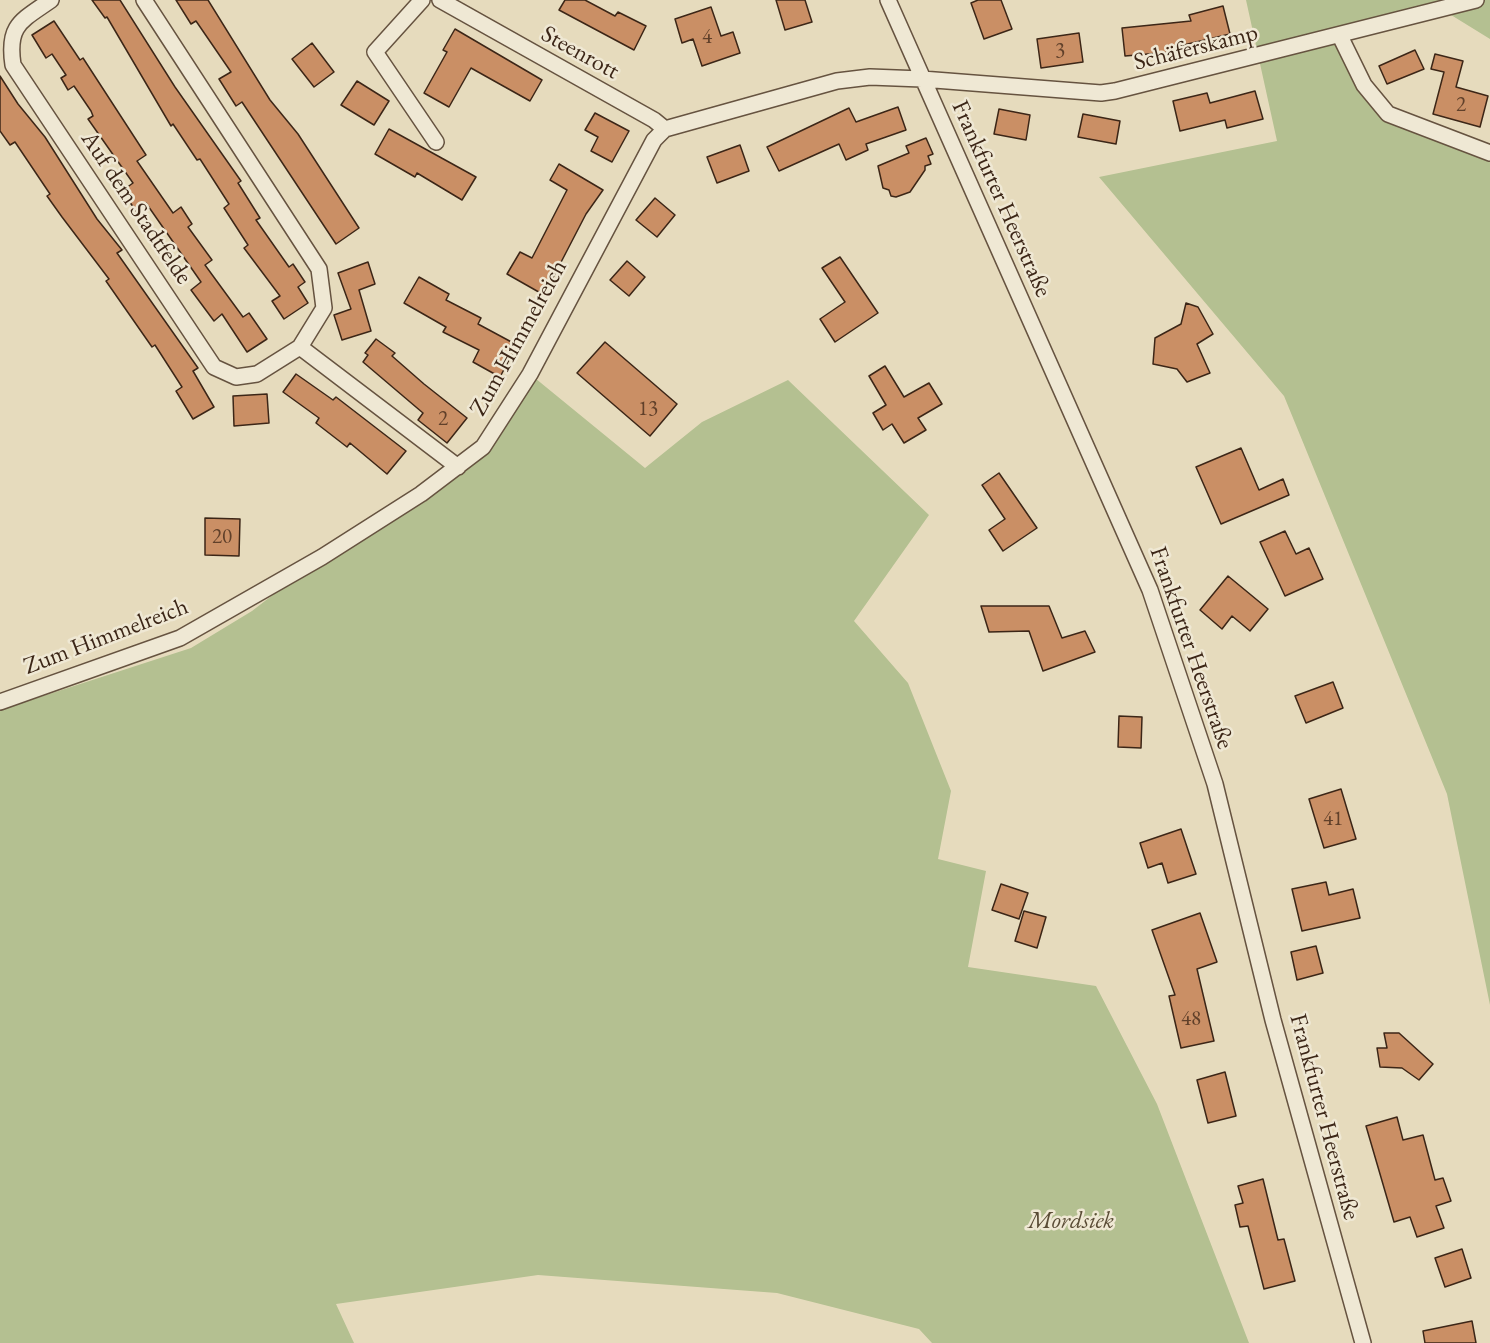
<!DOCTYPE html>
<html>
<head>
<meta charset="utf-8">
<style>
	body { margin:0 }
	canvas { display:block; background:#e6dbbd }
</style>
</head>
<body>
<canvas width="1490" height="1343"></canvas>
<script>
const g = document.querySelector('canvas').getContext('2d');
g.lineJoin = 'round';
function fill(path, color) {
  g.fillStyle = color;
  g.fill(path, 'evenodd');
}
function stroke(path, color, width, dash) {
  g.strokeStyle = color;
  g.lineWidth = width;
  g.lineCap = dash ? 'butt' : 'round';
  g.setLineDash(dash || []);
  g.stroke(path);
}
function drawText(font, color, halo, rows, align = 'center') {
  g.font = font + ' "EB Garamond",serif';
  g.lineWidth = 5;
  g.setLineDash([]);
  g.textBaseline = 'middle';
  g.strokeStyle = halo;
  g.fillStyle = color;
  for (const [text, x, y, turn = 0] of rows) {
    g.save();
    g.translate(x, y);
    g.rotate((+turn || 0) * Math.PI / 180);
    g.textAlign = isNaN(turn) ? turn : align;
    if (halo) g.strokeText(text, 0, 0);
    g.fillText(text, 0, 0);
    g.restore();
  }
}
fill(new Path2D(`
	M 1246,0 L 1490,0 L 1490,39 L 1443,10 L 1341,36 L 1388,114 L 1490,153 L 1490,1005 L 1447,794 L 1284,396 L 1099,177 L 1277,141 Z
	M 530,374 L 645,468 L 702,422 L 788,380 L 929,515 L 854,621 L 908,683 L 951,791 L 938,859 L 986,871 L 968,967 L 1096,986 L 1157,1104 L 1249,1343 L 932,1343 L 919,1329 L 777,1293 L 538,1275 L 336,1304 L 354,1343 L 0,1343 L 0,710 L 191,648 L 252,611 L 322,557 L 483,447 Z`), '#b4c091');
const building = new Path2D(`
	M 92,0 L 120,0 L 175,87 L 241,181 L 238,183 L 260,218 L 256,220 L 289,267 L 293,264 L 305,282 L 298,287 L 308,303 L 284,319 L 272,301 L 280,296 L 244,248 L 248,245 L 224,208 L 229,204 L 200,159 L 197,160 L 173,124 L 171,126 L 107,17 L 105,18 Z
	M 176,0 L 208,0 L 270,100 L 298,134 L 359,228 L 336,244 L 242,102 L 236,106 L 219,79 L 231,72 L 196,21 L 191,24 Z
	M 565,0 L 585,0 L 615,16 L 618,12 L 646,26 L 634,50 L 559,10 Z
	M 776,0 L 805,0 L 812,22 L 785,30 Z
	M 978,0 L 1001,0 L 1012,29 L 984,39 L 971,3 Z
	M 1223,6 L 1230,34 L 1171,48 L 1171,52 L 1125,56 L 1122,28 L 1191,21 L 1189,15 Z
	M 711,7 L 721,36 L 733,32 L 740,53 L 702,66 L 693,39 L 682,43 L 675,19 Z
	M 54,21 L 80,60 L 83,58 L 146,155 L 137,161 L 173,213 L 181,207 L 192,224 L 188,227 L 212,260 L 205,265 L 243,317 L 249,313 L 267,339 L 247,352 L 222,314 L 214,321 L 191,290 L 201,282 L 146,203 L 136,211 L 122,191 L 133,183 L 88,119 L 93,116 L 91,111 L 74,86 L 68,90 L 61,78 L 66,75 L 52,54 L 46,58 L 32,35 Z
	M 455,29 L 542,80 L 530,101 L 471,68 L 449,107 L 424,93 L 447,52 L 443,50 Z
	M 1079,33 L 1083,62 L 1041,68 L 1037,39 Z
	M 312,43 L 334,72 L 314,87 L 292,59 Z
	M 1415,50 L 1424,69 L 1387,84 L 1379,66 Z
	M 1435,54 L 1463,61 L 1456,87 L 1488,96 L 1480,127 L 1433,114 L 1444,72 L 1431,69 Z
	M 0,76 L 18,104 L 45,137 L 97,219 L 122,250 L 117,253 L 198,368 L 193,371 L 214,407 L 193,419 L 176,391 L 182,387 L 155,345 L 152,347 L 106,281 L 109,279 L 62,217 L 47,196 L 50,194 L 15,142 L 10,145 L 0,131 Z
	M 357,81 L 389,101 L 374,125 L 341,105 Z
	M 1255,91 L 1263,119 L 1227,128 L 1225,120 L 1180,131 L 1173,101 L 1207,93 L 1210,103 Z
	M 898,107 L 906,130 L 866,144 L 868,150 L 846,160 L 839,144 L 779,171 L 767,147 L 849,108 L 856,122 Z
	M 999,109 L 1030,115 L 1026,140 L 994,134 Z
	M 595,113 L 629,131 L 612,162 L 591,151 L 598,137 L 585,130 Z
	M 1083,114 L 1120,121 L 1116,144 L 1078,137 Z
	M 389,129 L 476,177 L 462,200 L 417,173 L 415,177 L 375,154 Z
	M 926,138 L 933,154 L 928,156 L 931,164 L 925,166 L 925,170 L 910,192 L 896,197 L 891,196 L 889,190 L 883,188 L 878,166 L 909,153 L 906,146 Z
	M 740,145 L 749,171 L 717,183 L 707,157 Z
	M 559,164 L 603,190 L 586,214 L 544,295 L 507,274 L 520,252 L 532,258 L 567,190 L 550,180 Z
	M 655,198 L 675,215 L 657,237 L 636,220 Z
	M 840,257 L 878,313 L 835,342 L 820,319 L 845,302 L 822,268 Z
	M 627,261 L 645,277 L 629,296 L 610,280 Z
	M 368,262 L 375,284 L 359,290 L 371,331 L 342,340 L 334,315 L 351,309 L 338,273 Z
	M 419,277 L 449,294 L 446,300 L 481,318 L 478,324 L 517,345 L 500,377 L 473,362 L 479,350 L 443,332 L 446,327 L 404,303 Z
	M 1186,303 L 1198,307 L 1213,334 L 1197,344 L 1210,373 L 1187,382 L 1177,369 L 1153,364 L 1155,338 L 1181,324 Z
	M 376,339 L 395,353 L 392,356 L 424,384 L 467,418 L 447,443 L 418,420 L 423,413 L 363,362 L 368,355 L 365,353 Z
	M 605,342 L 677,404 L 650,436 L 577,373 Z
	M 885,366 L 904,397 L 929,383 L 942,404 L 918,418 L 926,430 L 904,443 L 892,424 L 883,430 L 873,413 L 886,405 L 869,376 Z
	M 296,374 L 333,400 L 336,397 L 406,451 L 387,474 L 350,443 L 347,447 L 316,423 L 319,418 L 283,392 Z
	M 267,394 L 269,423 L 234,426 L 233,396 Z
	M 1241,448 L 1259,490 L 1283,479 L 1289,495 L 1221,524 L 1196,467 Z
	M 999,473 L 1037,528 L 1003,551 L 989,530 L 1005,519 L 982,485 Z
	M 205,518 L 240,519 L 239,556 L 205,555 Z
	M 1285,531 L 1296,554 L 1309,548 L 1323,579 L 1285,596 L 1260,542 Z
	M 1228,576 L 1268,609 L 1250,631 L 1232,616 L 1222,629 L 1200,610 Z
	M 981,606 L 1049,606 L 1062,638 L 1085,631 L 1095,652 L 1043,671 L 1029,631 L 989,632 Z
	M 1333,682 L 1343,708 L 1306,723 L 1295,696 Z
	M 1119,716 L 1142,717 L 1141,748 L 1118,747 Z
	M 1341,789 L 1356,839 L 1324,848 L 1309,799 Z
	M 1181,829 L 1196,874 L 1168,883 L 1162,863 L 1148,868 L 1140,843 Z
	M 1326,882 L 1329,895 L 1353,889 L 1360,918 L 1302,931 L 1292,889 Z
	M 1001,884 L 1028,893 L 1019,919 L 992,910 Z
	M 1024,911 L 1046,917 L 1037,948 L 1015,941 Z
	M 1200,913 L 1217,962 L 1197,969 L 1214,1041 L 1181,1048 L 1169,996 L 1175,995 L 1152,930 Z
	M 1316,946 L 1323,973 L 1297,980 L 1291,952 Z
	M 1384,1033 L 1399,1033 L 1433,1064 L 1419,1080 L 1402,1068 L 1380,1067 L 1377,1048 L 1387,1048 Z
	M 1225,1072 L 1236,1116 L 1208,1123 L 1197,1080 Z
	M 1397,1117 L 1403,1140 L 1423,1135 L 1435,1180 L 1443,1178 L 1451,1201 L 1436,1206 L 1444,1228 L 1417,1237 L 1410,1217 L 1394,1222 L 1366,1126 Z
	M 1263,1179 L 1278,1240 L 1284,1239 L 1295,1281 L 1264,1289 L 1248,1226 L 1240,1227 L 1235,1205 L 1243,1203 L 1238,1186 Z
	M 1462,1249 L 1471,1278 L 1445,1287 L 1435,1258 Z
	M 1472,1321 L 1476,1343 L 1425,1343 L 1423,1331 Z`);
fill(building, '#ca8f65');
stroke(building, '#3c2617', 1.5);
const street = new Path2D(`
	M 51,0 C 21,21 7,25 13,65 L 214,367 L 236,377 L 257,374 L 300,347 L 324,308 L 319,269 L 144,0
	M 422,0 L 375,52 L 436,142
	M 440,0 L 654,120 L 665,129
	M 888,0 L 1150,590 L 1215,784 L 1273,1020 L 1363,1343
	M 1340,36 L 1364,85 L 1388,114 L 1490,153
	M 300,347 L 458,467
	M 0,702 L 180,638 L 322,557 L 421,494 L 483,447 L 530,374 L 654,140 L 665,129 L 837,81 L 870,77 L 922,79 L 1101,93 L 1115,91 L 1476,0`);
stroke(street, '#665340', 18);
stroke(street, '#efe8d4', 15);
drawText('21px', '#60402a', null, [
	["4",707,37],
	["3",1060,51],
	["2",1461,105],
	["13",648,409],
	["2",443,419],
	["20",222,537],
	["41",1333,819],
	["48",1191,1019]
]);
drawText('24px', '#3c2617', '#efe8d4', [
	["Schäferskamp",1196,48,-14],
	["Steenrott",580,53,29],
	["Frankfurter Heerstraße",1001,199,66],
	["Auf dem Stadtfelde",136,208,56],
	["Zum Himmelreich",519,338,-61],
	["Zum Himmelreich",106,637,-21],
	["Frankfurter Heerstraße",1191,648,71],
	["Frankfurter Heerstraße",1324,1117,75]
]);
drawText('italic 24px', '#5a4c36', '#efe8d4', [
	["Mordsiek",1071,1221]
]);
</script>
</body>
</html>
